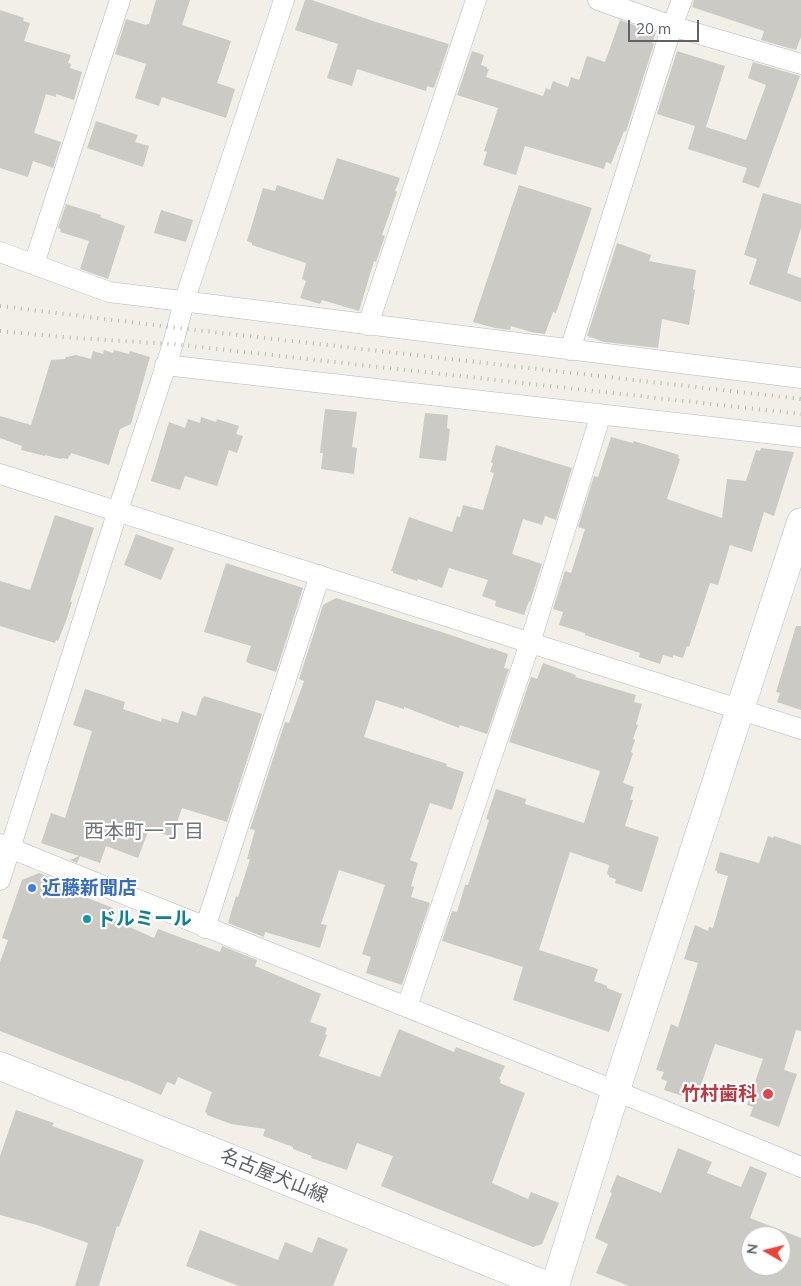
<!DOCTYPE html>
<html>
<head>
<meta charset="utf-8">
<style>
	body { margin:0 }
	#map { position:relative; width:801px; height:1286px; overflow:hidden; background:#f1efe8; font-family:Mulish,sans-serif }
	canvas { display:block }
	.north { position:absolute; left:741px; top:1226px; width:50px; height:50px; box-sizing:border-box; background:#fff; border:1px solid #bfc1c3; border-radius:50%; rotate:278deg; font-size:14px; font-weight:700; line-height:20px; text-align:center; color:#5f6368 }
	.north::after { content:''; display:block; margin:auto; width:18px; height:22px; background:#ea4335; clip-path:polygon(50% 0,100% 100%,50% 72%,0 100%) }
	.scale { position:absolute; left:628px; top:20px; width:71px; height:22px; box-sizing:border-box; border:2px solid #5f6368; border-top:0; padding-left:6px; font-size:15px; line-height:18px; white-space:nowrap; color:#5f6368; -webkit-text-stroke:4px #fff; paint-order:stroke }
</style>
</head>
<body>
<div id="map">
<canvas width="801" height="1286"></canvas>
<div class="north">N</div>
<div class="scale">20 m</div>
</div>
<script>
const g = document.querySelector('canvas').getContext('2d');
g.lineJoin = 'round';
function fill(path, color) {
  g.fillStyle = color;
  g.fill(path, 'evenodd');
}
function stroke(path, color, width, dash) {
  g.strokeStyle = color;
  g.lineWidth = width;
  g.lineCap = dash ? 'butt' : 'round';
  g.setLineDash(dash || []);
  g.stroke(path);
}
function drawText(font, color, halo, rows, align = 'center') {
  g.font = font + ' Mulish,"Noto Sans JP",sans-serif';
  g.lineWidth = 4.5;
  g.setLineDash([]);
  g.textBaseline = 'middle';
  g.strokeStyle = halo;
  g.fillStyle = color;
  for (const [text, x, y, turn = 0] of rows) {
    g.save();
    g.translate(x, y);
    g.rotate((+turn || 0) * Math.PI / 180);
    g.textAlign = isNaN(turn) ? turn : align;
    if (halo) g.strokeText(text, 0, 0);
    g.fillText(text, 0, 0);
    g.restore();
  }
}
fill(new Path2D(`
	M 156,0 L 190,0 L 182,25 L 231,41 L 217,83 L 235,89 L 226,118 L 162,97 L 159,106 L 135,98 L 146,64 L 115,54 L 126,19 L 146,25 L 147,24 L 149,24 Z
	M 305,0 L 312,0 L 376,22 L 449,44 L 434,88 L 427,86 L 426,91 L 357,69 L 352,86 L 327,78 L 338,44 L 295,30 Z
	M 694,0 L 801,0 L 801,37 L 796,50 L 761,40 L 764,31 L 692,7 Z
	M 0,10 L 24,18 L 23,21 L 30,23 L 24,41 L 71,55 L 68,63 L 71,64 L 70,68 L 82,72 L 74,100 L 56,94 L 56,97 L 46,94 L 34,133 L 61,142 L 53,168 L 33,161 L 28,177 L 0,168 Z
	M 620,20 L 656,33 L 652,43 L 654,44 L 629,122 L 626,132 L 624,131 L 611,164 L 606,162 L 604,169 L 525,146 L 516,175 L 483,165 L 487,152 L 484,151 L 498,108 L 457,95 L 472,51 L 484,55 L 481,65 L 487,67 L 487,69 L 489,69 L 486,77 L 543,96 L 546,88 L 550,90 L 553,81 L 568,87 L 571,77 L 579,80 L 587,56 L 605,62 Z
	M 677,51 L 725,66 L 706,127 L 746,140 L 766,85 L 748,78 L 753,62 L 800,76 L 759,188 L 742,182 L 747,168 L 688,149 L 695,126 L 657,114 Z
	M 96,121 L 138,135 L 135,142 L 149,146 L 143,167 L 87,148 Z
	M 337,158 L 400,178 L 395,191 L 397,192 L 382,235 L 385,236 L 376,262 L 374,261 L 359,311 L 322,300 L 320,304 L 300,298 L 306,281 L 302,279 L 306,263 L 252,245 L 252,243 L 247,241 L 263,188 L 275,191 L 277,185 L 323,200 Z
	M 519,185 L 592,208 L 556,313 L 553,312 L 545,334 L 531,332 L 511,326 L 510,330 L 495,328 L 473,322 Z
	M 763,193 L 801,204 L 801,228 L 787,273 L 801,278 L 801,302 L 749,284 L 757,259 L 744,255 Z
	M 66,204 L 101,215 L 100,217 L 125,226 L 108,279 L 80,269 L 89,241 L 60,232 L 61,229 L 58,228 Z
	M 161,210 L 193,220 L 186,242 L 154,233 Z
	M 617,243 L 651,255 L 649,261 L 696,270 L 693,289 L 695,290 L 689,325 L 662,319 L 658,348 L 604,342 L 587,336 Z
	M 104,350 L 113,353 L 114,350 L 129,354 L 130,351 L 150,357 L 131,424 L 120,429 L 109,465 L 71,453 L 70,456 L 69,455 L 68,459 L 62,458 L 61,459 L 45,455 L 45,456 L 21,450 L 22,446 L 0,438 L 0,416 L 31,425 L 51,360 L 65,359 L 66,357 L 76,355 L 91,359 L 93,351 L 103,354 Z
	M 325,409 L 357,412 L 352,447 L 357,448 L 354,474 L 321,469 L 323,453 L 320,453 Z
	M 425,413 L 448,415 L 447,428 L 450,429 L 446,461 L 419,458 Z
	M 201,417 L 216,422 L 217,419 L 239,426 L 236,434 L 243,436 L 237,453 L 229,450 L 217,486 L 185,476 L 180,490 L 151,481 L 169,422 L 185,428 L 188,419 L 200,423 Z
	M 611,437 L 633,443 L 634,441 L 679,455 L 678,458 L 680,459 L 667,499 L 722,518 L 727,479 L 746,481 L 756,450 L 760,451 L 761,448 L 794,452 L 774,516 L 764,512 L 752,552 L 730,545 L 718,585 L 710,583 L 689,647 L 687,646 L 683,658 L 673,655 L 673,658 L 663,655 L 660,664 L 639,657 L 640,653 L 585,635 L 585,633 L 559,625 L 563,612 L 553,609 L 565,571 L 571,573 L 585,529 L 578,527 L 594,476 L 598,477 Z
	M 496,445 L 572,468 L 556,520 L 545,516 L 542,525 L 523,519 L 512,554 L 542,564 L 530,602 L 529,601 L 524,615 L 495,606 L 496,601 L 482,596 L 488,580 L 449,568 L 442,588 L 418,579 L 417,581 L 393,573 L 393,571 L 391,571 L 409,517 L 452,532 L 457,516 L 460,517 L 463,505 L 483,510 L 494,473 L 490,472 L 493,463 L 491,462 Z
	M 55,515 L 94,528 L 70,602 L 72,602 L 66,621 L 58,641 L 56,640 L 55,643 L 0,626 L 0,581 L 30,590 Z
	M 136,534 L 174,548 L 161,580 L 124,565 Z
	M 226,563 L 303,588 L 276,672 L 248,663 L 246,661 L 251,646 L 204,632 Z
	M 336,598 L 457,637 L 490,649 L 491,648 L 508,654 L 504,668 L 509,669 L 487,734 L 460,725 L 459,728 L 404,707 L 404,709 L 376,700 L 364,737 L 447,764 L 446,766 L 464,772 L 452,810 L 430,803 L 410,860 L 418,863 L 411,886 L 414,887 L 411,897 L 430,903 L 402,985 L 366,973 L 371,957 L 362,954 L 385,885 L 339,870 L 321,924 L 327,925 L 320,948 L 265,932 L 264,937 L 228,923 L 236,896 L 238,897 L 250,859 L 247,859 L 255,830 L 250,829 L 285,722 L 289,723 L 304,681 L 299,679 L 323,605 Z
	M 796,626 L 801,626 L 801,710 L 777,702 L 780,693 L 776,692 Z
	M 543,663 L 576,675 L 575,677 L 636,695 L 634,702 L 642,704 L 636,724 L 638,725 L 633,739 L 635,740 L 631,752 L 633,753 L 623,783 L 634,787 L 630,800 L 633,800 L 625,826 L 659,837 L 642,892 L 615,883 L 616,879 L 609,877 L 609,875 L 607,874 L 609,865 L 570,852 L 539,950 L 598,969 L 594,981 L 607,986 L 607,988 L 622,994 L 609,1032 L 513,1000 L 523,967 L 442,941 L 452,911 L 457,912 L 465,885 L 468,885 L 489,820 L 486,819 L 496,789 L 526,799 L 525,804 L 584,823 L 600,771 L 509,742 L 531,677 L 537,679 Z
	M 85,689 L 125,702 L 123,709 L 161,722 L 162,718 L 178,723 L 182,711 L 196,716 L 202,698 L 203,698 L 204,696 L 262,714 L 227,822 L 182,808 L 172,837 L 149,829 L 138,858 L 106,846 L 100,863 L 80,856 L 77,863 L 70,860 L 79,856 L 41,843 L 51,813 L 65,818 L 92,731 L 73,725 Z
	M 768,836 L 773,838 L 774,836 L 801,845 L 801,1031 L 796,1030 L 784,1070 L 797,1074 L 779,1127 L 750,1116 L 753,1107 L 747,1105 L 763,1059 L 715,1044 L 699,1091 L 687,1087 L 683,1096 L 664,1090 L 667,1081 L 661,1079 L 664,1072 L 656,1070 L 671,1024 L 678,1027 L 698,963 L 684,959 L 695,925 L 708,931 L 709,927 L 713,928 L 728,876 L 717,873 L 717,871 L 715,870 L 720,852 L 759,863 Z
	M 39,873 L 70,885 L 68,890 L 113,908 L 109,918 L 154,938 L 158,929 L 220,952 L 222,946 L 257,960 L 255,966 L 321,994 L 310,1022 L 327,1028 L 325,1034 L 327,1035 L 319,1056 L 380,1077 L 399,1029 L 454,1052 L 456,1047 L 505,1066 L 499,1079 L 501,1080 L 500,1083 L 525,1093 L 492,1183 L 528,1199 L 531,1192 L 559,1203 L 542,1244 L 533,1247 L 381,1186 L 393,1156 L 357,1143 L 347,1170 L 311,1158 L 312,1156 L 293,1149 L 293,1147 L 263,1136 L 265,1129 L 231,1124 L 207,1115 L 207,1113 L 205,1112 L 212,1092 L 178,1077 L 175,1085 L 167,1082 L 161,1095 L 126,1080 L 126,1081 L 0,1031 L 0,962 L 8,940 L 2,938 L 22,880 Z
	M 16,1110 L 54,1123 L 52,1126 L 144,1160 L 119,1227 L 117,1226 L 99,1286 L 75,1286 L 88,1243 L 37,1225 L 0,1215 L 0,1156 Z
	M 678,1148 L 712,1162 L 707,1173 L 741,1187 L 750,1166 L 767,1173 L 750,1218 L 801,1238 L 801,1286 L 629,1286 L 596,1273 L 608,1244 L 595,1238 L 612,1193 L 610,1192 L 617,1175 L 661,1193 ZM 751,1236 L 781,1236 L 781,1266 L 751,1266 Z
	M 200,1230 L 278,1260 L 285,1242 L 312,1253 L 318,1237 L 348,1249 L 333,1286 L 239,1286 L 186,1266 Z`), '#cccac5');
const street = new Path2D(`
	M 598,0 L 672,26 L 801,64
	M 0,252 L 109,292 L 801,378
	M 34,264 L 120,0
	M 368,325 L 476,0
	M 570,350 L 672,26 L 682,0
	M 165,365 L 801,437
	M 0,474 L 801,729
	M 0,844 C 267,953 535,1056 801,1167
	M 0,880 L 121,501 L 173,344 L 184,302 L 284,0
	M 205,928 L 320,575
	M 407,1007 L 530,643 L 601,414`);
const secondary = new Path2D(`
	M 0,1066 L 548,1286
	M 555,1286 L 616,1090 L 801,522`);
stroke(street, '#b5b8bc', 21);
stroke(secondary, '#b6babf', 29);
stroke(street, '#fff', 20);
stroke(secondary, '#fff', 28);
stroke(new Path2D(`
	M 0,306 L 178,328 L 801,399
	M 0,331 L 74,338 L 173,344 L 801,414`), '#b6b7b8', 4, [1, 6]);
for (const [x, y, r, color] of [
	[32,888,5,"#3f7fe0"],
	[87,919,5,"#0f9aa8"],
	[768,1094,6,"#e0444e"]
]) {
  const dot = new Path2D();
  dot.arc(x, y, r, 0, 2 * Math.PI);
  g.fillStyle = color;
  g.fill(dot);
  stroke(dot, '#fff', 2);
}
drawText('bold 19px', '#366cbe', '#fff', [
	["近藤新聞店",42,888]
], 'left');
drawText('bold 19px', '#0d838f', '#fff', [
	["ドルミール",97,919]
], 'left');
drawText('bold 19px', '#be3a42', '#fff', [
	["竹村歯科",757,1094]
], 'right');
drawText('19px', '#5f6368', '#fff', [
	["名古屋犬山線",274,1176,22]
]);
drawText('20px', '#70757a', '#fff', [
	["西本町一丁目",144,832]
]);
</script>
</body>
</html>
